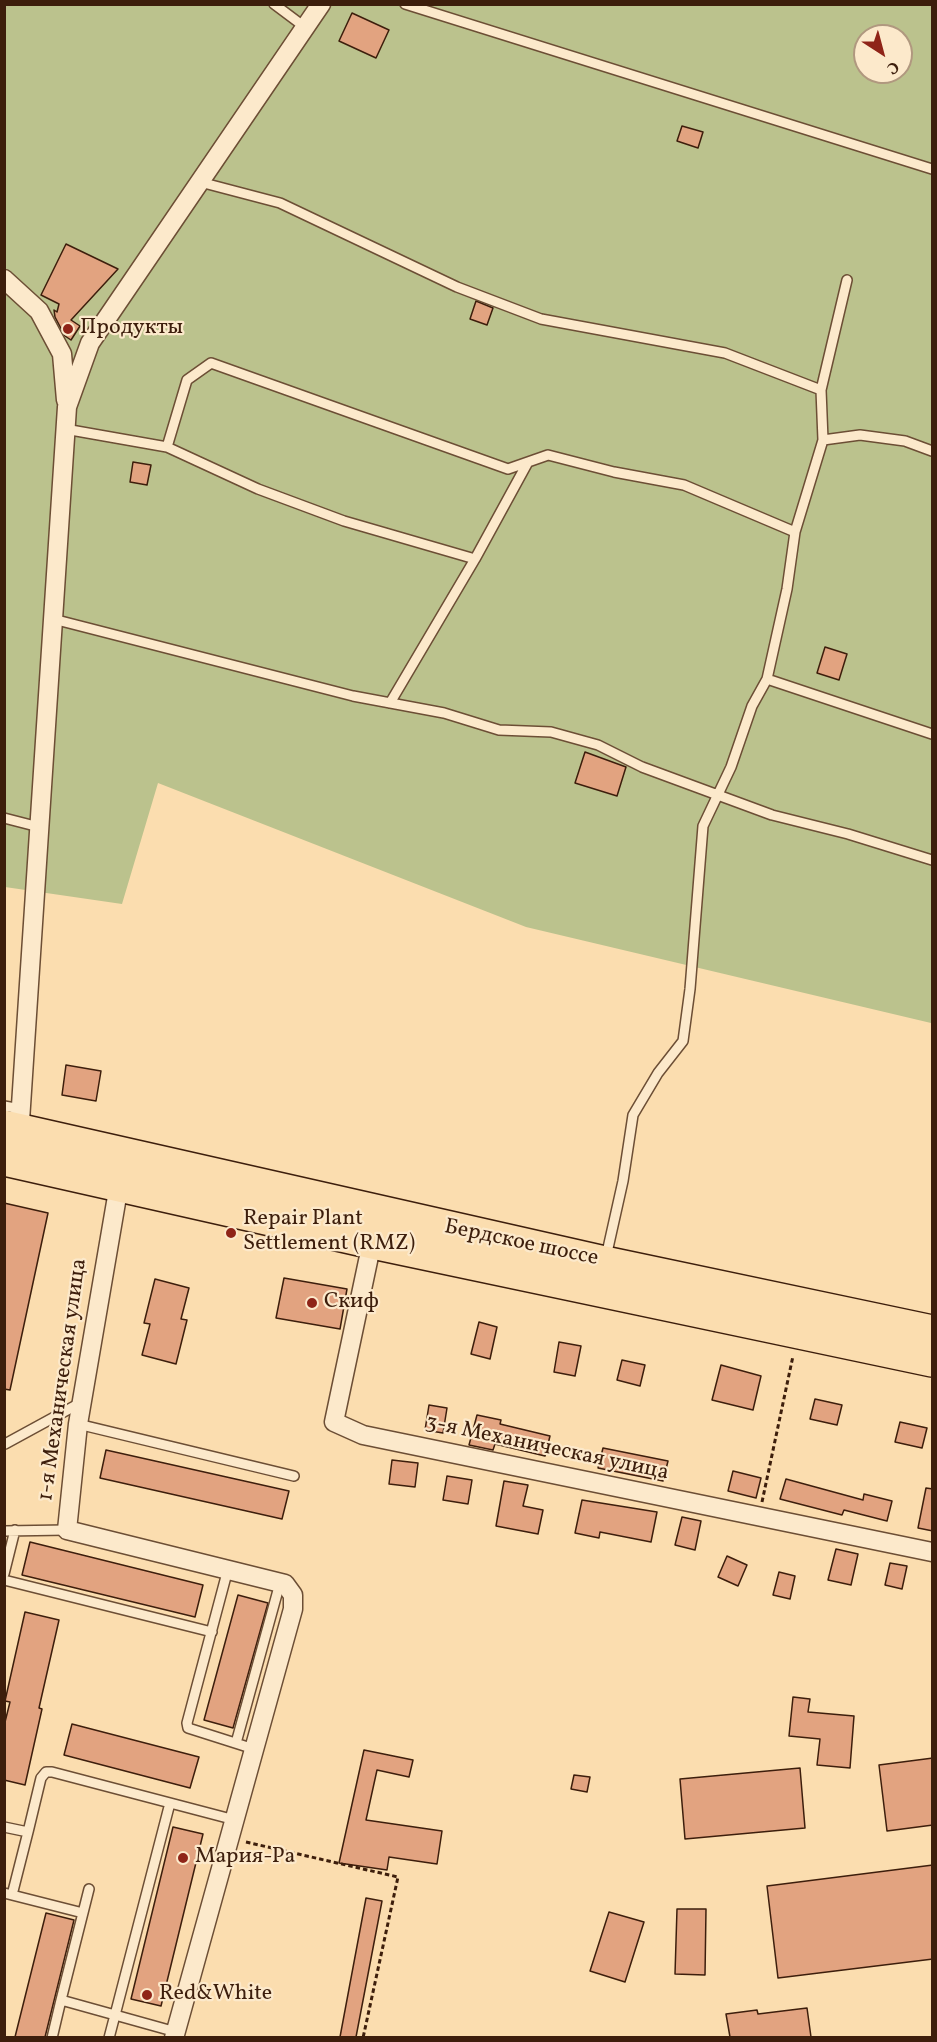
<!DOCTYPE html>
<html>
<head>
<meta charset="utf-8">
<style>
	body { margin:0 }
	#map { position:relative; width:937px; height:2042px; overflow:hidden; background:#fbddaf; font-family:Vollkorn,serif }
	canvas { display:block }
	.frame { position:absolute; inset:0; border:6px solid #3d1e0c; pointer-events:none }
	.north { position:absolute; left:853px; top:24px; width:60px; height:60px; box-sizing:border-box; background:#fce9cb; border:2px solid #b0987f; border-radius:50%; rotate:144deg; font-size:16px; font-weight:700; line-height:24px; text-align:center; color:#3d1e0c }
	.north::after { content:''; display:block; margin:auto; width:21px; height:27px; background:#8f2418; clip-path:polygon(50% 0,100% 100%,50% 72%,0 100%) }
</style>
</head>
<body>
<div id="map">
<canvas width="937" height="2042"></canvas>
<div class="frame"></div>
<div class="north">С</div>
</div>
<script>
const g = document.querySelector('canvas').getContext('2d');
g.lineJoin = 'round';
function fill(path, color) {
  g.fillStyle = color;
  g.fill(path, 'evenodd');
}
function stroke(path, color, width, dash) {
  g.strokeStyle = color;
  g.lineWidth = width;
  g.lineCap = dash ? 'butt' : 'round';
  g.setLineDash(dash || []);
  g.stroke(path);
}
function drawText(font, color, halo, rows, align = 'center') {
  g.font = font + ' Vollkorn,serif';
  g.lineWidth = 4.5;
  g.setLineDash([]);
  g.textBaseline = 'middle';
  g.strokeStyle = halo;
  g.fillStyle = color;
  for (const [text, x, y, turn = 0] of rows) {
    g.save();
    g.translate(x, y);
    g.rotate((+turn || 0) * Math.PI / 180);
    g.textAlign = isNaN(turn) ? turn : align;
    if (halo) g.strokeText(text, 0, 0);
    g.fillText(text, 0, 0);
    g.restore();
  }
}
fill(new Path2D(`
	M 5,5 L 932,5 L 931,1023 L 526,927 L 158,783 L 122,904 L 5,887 ZM 865,36 L 901,36 L 901,72 L 865,72 Z`), '#bbc28d');
const building = new Path2D(`
	M 352,13 L 389,30 L 376,58 L 339,41 Z
	M 682,126 L 703,132 L 698,148 L 677,141 Z
	M 66,244 L 118,269 L 71,320 L 80,326 L 71,340 L 65,336 L 55,317 L 54,310 L 57,312 L 59,304 L 41,295 Z
	M 476,301 L 493,308 L 487,325 L 470,319 Z
	M 133,462 L 151,465 L 147,485 L 130,482 Z
	M 825,647 L 847,654 L 839,680 L 817,673 Z
	M 585,752 L 626,767 L 617,796 L 575,783 Z
	M 66,1065 L 101,1071 L 96,1101 L 62,1095 Z
	M 4,1203 L 48,1213 L 10,1390 L 4,1389 Z
	M 284,1278 L 347,1289 L 340,1329 L 276,1318 Z
	M 155,1279 L 189,1288 L 181,1319 L 187,1320 L 176,1364 L 142,1355 L 150,1324 L 144,1323 Z
	M 479,1322 L 497,1327 L 490,1359 L 471,1354 Z
	M 559,1342 L 581,1346 L 575,1376 L 554,1372 Z
	M 622,1360 L 645,1365 L 640,1386 L 617,1380 Z
	M 721,1365 L 761,1376 L 753,1410 L 712,1400 Z
	M 815,1399 L 842,1405 L 837,1425 L 810,1419 Z
	M 429,1405 L 447,1408 L 443,1433 L 425,1430 Z
	M 477,1415 L 501,1420 L 500,1424 L 550,1436 L 545,1456 L 495,1444 L 493,1450 L 469,1445 Z
	M 900,1422 L 927,1428 L 922,1448 L 895,1442 Z
	M 603,1448 L 668,1461 L 663,1481 L 598,1468 Z
	M 106,1450 L 289,1491 L 282,1519 L 100,1478 Z
	M 392,1460 L 418,1463 L 415,1487 L 389,1484 Z
	M 733,1471 L 761,1478 L 756,1498 L 728,1491 Z
	M 447,1476 L 472,1480 L 468,1504 L 443,1500 Z
	M 786,1479 L 863,1500 L 864,1494 L 892,1501 L 887,1521 L 844,1510 L 842,1515 L 780,1499 Z
	M 504,1481 L 528,1485 L 523,1506 L 543,1510 L 538,1534 L 496,1526 Z
	M 926,1488 L 933,1489 L 933,1531 L 918,1528 Z
	M 582,1500 L 657,1512 L 651,1542 L 600,1532 L 599,1538 L 575,1533 Z
	M 682,1517 L 701,1521 L 695,1550 L 675,1545 Z
	M 30,1542 L 203,1585 L 195,1617 L 22,1575 Z
	M 836,1549 L 858,1554 L 851,1585 L 828,1580 Z
	M 727,1556 L 747,1565 L 738,1586 L 718,1577 Z
	M 890,1563 L 907,1566 L 902,1589 L 885,1585 Z
	M 779,1572 L 795,1576 L 790,1599 L 773,1595 Z
	M 238,1595 L 268,1603 L 233,1728 L 204,1720 Z
	M 25,1612 L 59,1620 L 39,1708 L 42,1709 L 25,1785 L 4,1780 L 4,1726 L 10,1702 L 5,1701 Z
	M 793,1697 L 810,1699 L 808,1712 L 854,1716 L 850,1768 L 817,1765 L 820,1739 L 789,1736 Z
	M 72,1724 L 199,1757 L 190,1788 L 64,1755 Z
	M 364,1750 L 413,1760 L 409,1777 L 377,1770 L 366,1820 L 442,1831 L 437,1864 L 389,1857 L 387,1870 L 339,1863 Z
	M 933,1758 L 933,1825 L 887,1831 L 879,1765 Z
	M 800,1768 L 805,1828 L 685,1839 L 680,1779 Z
	M 574,1775 L 590,1777 L 587,1792 L 571,1789 Z
	M 173,1827 L 203,1834 L 161,2006 L 131,1999 Z
	M 933,1865 L 933,1959 L 778,1978 L 767,1886 Z
	M 366,1898 L 382,1901 L 356,2037 L 340,2037 Z
	M 677,1909 L 706,1909 L 705,1975 L 675,1974 Z
	M 609,1912 L 644,1922 L 625,1982 L 590,1971 Z
	M 46,1913 L 74,1920 L 45,2037 L 15,2037 Z
	M 807,2008 L 811,2037 L 730,2037 L 726,2014 L 757,2010 L 758,2014 Z`);
fill(building, '#e2a380');
stroke(building, '#3d1e0c', 1.5);
const lane = new Path2D(`
	M 274,4 L 306,28
	M 405,4 L 932,169
	M 200,182 L 280,203 L 457,287 L 541,319 L 725,353 L 821,390
	M 65,429 L 167,447 L 258,489 L 344,521 L 475,559
	M 823,440 L 860,435 L 905,441 L 932,451
	M 167,447 L 187,380 L 211,363 L 508,469 L 548,455 L 614,472 L 684,485 L 795,532
	M 53,619 L 353,696 L 444,713 L 499,730 L 551,732 L 598,745 L 642,767 L 772,815 L 848,834 L 932,860
	M 767,679 L 932,734
	M 390,703 L 475,559 L 528,462
	M 4,818 L 39,827
	M 4,1106 L 21,1109
	M 606,1257 L 623,1181 L 633,1115 L 658,1073 L 683,1041 L 690,989 L 703,826 L 731,767 L 752,706 L 767,679 L 787,589 L 795,532 L 823,440 L 821,390 L 847,280
	M 78,1424 L 294,1476
	M 5,1444 L 82,1402
	M 4,1531 L 67,1530
	M 228,1569 L 187,1723 L 188,1728 L 254,1749
	M 4,1574 L 15,1530
	M 4,1580 L 212,1632
	M 236,1743 L 280,1583
	M 170,1803 L 115,2015 L 176,2032
	M 4,1827 L 28,1832 L 41,1778 L 46,1772 L 52,1772 L 235,1820
	M 89,1889 L 61,2000 L 115,2015 L 109,2038
	M 4,1893 L 12,1895 L 28,1832
	M 12,1895 L 83,1913
	M 52,2038 L 61,2000`);
const street = new Path2D(`
	M 4,279 L 39,311 L 62,354 L 66,400
	M 19,1136 L 67,407 L 90,343 L 321,4
	M 120,1179 L 78,1424 L 67,1530 L 285,1584 L 293,1595 L 293,1609 L 174,2038
	M 372,1242 L 334,1422 L 363,1435 L 932,1552`);
const highway = new Path2D(`
	M 4,1127 L 605,1263 L 932,1332
	M 4,1159 L 372,1242 L 932,1360`);
stroke(lane, '#6c4e35', 12);
stroke(street, '#6c4e35', 21);
stroke(highway, '#3d1e0c', 36);
stroke(new Path2D(`
	M 762,1502 L 793,1356
	M 246,1842 L 398,1877 L 363,2038`), '#3d1e0c', 3, [4.5, 3]);
stroke(lane, '#fce9cb', 9);
stroke(street, '#fce9cb', 18);
stroke(highway, '#fbddaf', 33);
for (const [x, y, r, color] of [
	[68,329,6,"#8f2418"],
	[231,1233,6,"#8f2418"],
	[312,1303,6,"#8f2418"],
	[183,1858,6,"#8f2418"],
	[147,1995,6,"#8f2418"]
]) {
  const dot = new Path2D();
  dot.arc(x, y, r, 0, 2 * Math.PI);
  g.fillStyle = color;
  g.fill(dot);
  stroke(dot, '#fce9cb', 2);
}
drawText('22px', '#3d1e0c', '#fce9cb', [
	["Продукты",80,329],
	["Repair Plant",243,1220],
	["Settlement (RMZ)",243,1245],
	["Скиф",324,1303],
	["Мария-Ра",195,1858],
	["Red&White",159,1995]
], 'left');
drawText('22px', '#3d1e0c', '#fce9cb', [
	["Бердское шоссе",521,1244,12],
	["1-я Механическая улица",64,1380,-82],
	["3-я Механическая улица",547,1449,12]
]);
</script>
</body>
</html>
